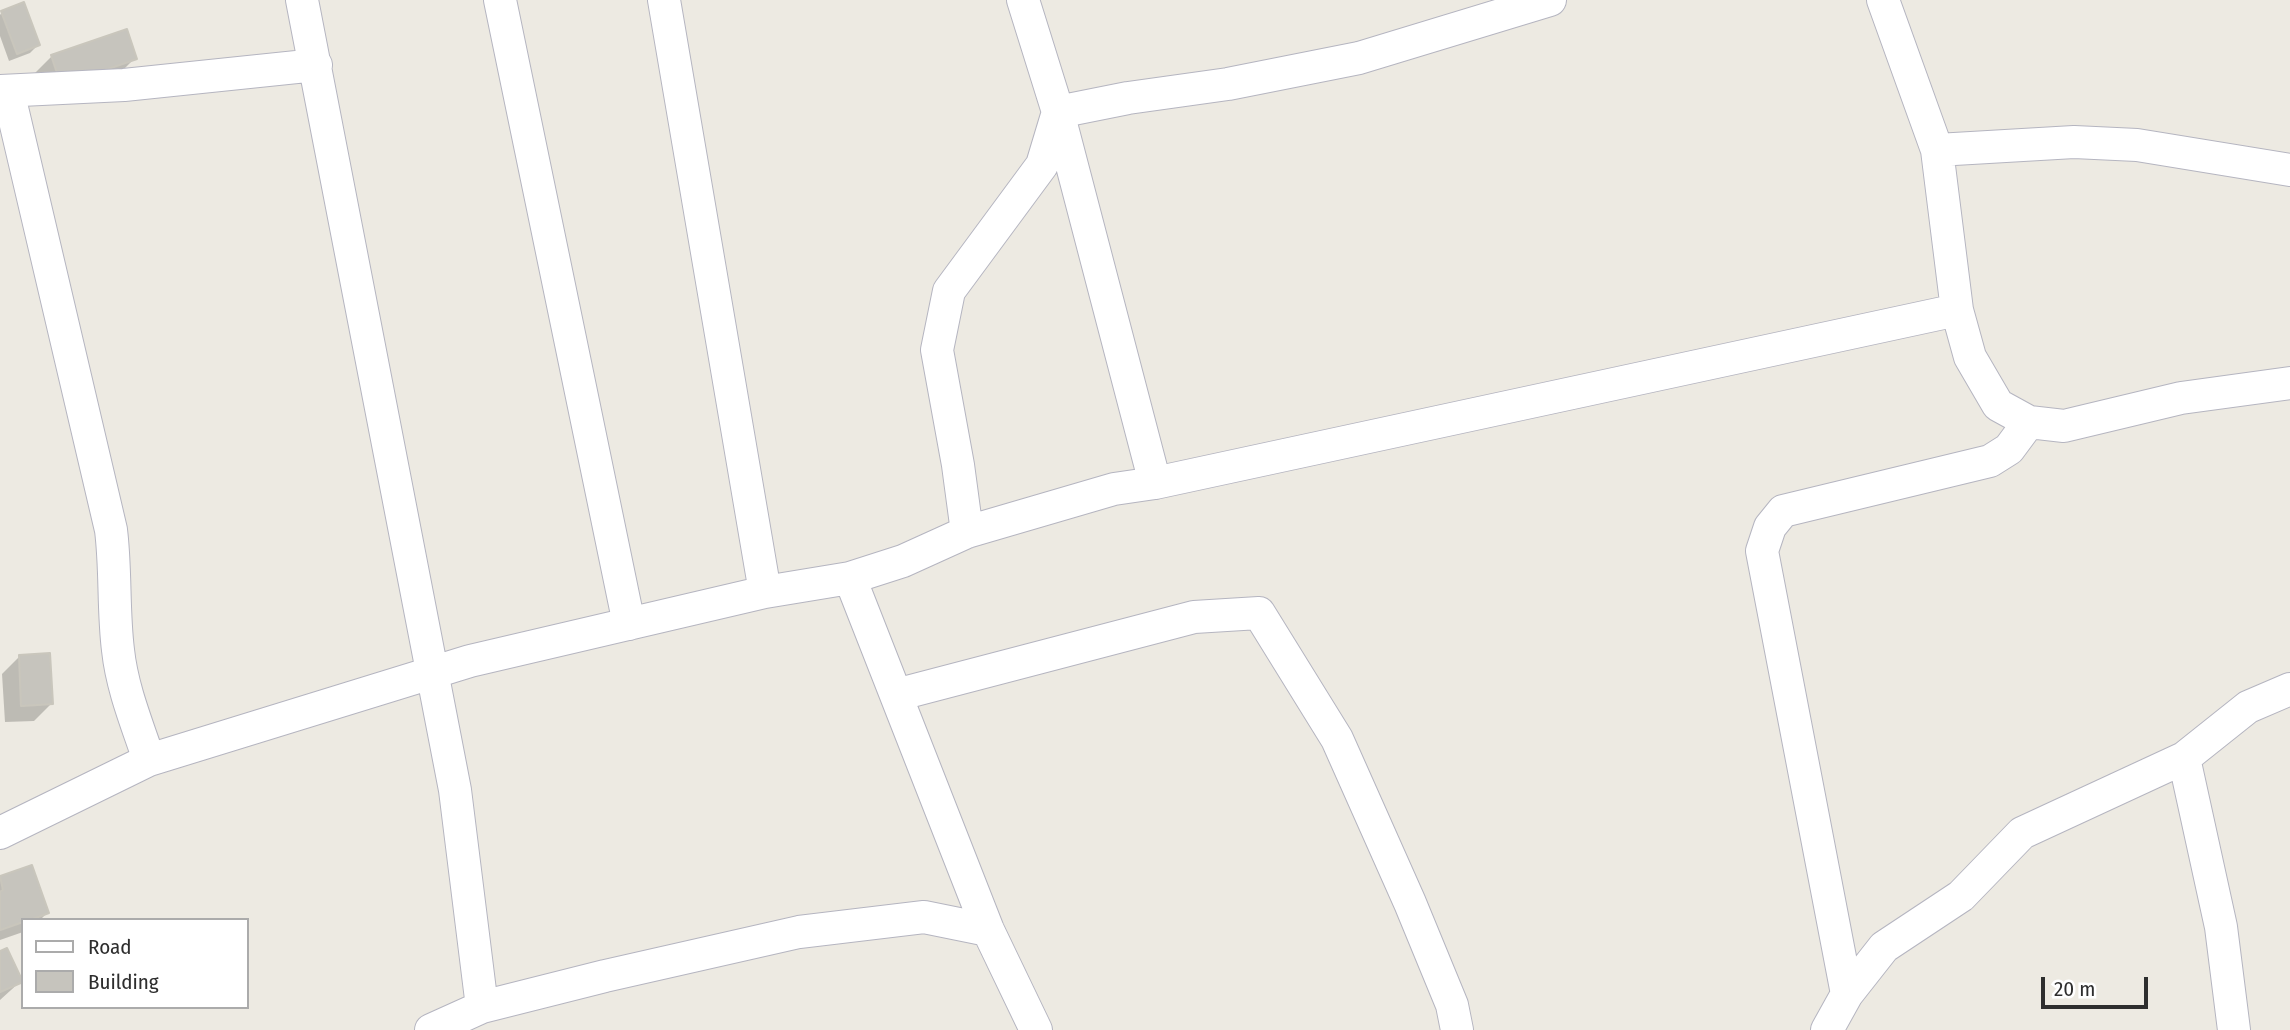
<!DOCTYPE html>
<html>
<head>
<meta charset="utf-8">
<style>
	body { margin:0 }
	#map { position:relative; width:2290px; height:1030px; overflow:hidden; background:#edeae2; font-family:"Fira Sans Condensed",sans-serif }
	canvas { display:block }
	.legend { position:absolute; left:21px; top:918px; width:228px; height:91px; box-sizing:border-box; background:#fff; border:2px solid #ababab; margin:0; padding:9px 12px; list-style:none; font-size:21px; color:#2e2e2e }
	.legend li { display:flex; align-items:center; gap:14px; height:35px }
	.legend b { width:35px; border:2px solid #ababab }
	.scale { position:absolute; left:2041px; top:977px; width:107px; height:32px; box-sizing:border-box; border:4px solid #2e2e2e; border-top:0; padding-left:9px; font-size:21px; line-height:24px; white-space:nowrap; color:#2e2e2e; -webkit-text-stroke:5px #fff; paint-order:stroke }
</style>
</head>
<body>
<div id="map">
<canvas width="2290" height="1030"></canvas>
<ul class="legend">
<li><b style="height:9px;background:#fff"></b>Road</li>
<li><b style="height:19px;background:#c6c4bd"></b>Building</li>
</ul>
<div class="scale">20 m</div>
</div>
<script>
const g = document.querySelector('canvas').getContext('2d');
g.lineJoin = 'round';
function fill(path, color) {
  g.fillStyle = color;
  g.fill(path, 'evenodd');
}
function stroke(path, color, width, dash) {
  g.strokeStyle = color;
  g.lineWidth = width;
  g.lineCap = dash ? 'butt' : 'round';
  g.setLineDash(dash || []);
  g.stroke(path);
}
fill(new Path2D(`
	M 2,12 L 38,45 L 30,53 L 9,61 L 0,36 L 0,15 Z
	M 52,56 L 135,58 L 118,75 L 44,101 L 35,73 Z
	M 19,657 L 51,704 L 34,721 L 5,722 L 2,674 Z
	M 31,867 L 47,913 L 40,920 L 23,920 L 23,932 L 0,940 L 0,877 Z
	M 0,953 L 21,981 L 0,1000 Z`), '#0003');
const building = new Path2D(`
	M 24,2 L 40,45 L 17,54 L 1,11 Z
	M 127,29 L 137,59 L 61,85 L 51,55 Z
	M 50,653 L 53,704 L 21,706 L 19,655 Z
	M 32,865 L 49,913 L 30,920 L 23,920 L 23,922 L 0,930 L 0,892 L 3,890 L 0,876 Z
	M 7,948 L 23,982 L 0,992 L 0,951 Z`);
fill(building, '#c6c4bd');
stroke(building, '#c9c6bc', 2);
const street = new Path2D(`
	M 302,0 L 455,790 L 482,1007
	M 500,0 L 629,624
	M 664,0 L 765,592
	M 1023,0 L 1058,112 L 1155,483
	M 1883,0 L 1937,150 L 1957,310 L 1970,357 L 1998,405 L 2029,422 L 2064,426 L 2181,398 L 2290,383
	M 0,91 L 124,85 L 316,65
	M 8,91 L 111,530 C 116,570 113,610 118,650 C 122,688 137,724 149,760
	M 1058,112 L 1128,98 L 1228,84 L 1359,58 L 1550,0
	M 1937,150 L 2074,142 L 2137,145 L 2290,170
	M 967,532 L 958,465 L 937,350 L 949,291 L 1042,165 L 1058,112
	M 850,578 L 988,930 L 1036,1030
	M 896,695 L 1194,617 L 1259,613 L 1337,739 L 1410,903 L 1452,1005 L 1457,1030
	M 2184,758 L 2221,927 L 2234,1030
	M 0,833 L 149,760 L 470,661 L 765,592 L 850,578 L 903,561 L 967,532 L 1114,489 L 1155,483 L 1957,310
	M 1847,994 L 1762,551 L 1770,527 L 1783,511 L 1990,461 L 2009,449 L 2029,422
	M 431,1030 L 482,1007 L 605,976 L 799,932 L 924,917 L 988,930
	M 1827,1030 L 1847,994 L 1884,947 L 1961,896 L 2022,833 L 2184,758 L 2248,707 L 2290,689`);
stroke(street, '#b5b5c0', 34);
stroke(street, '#fff', 32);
</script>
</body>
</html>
